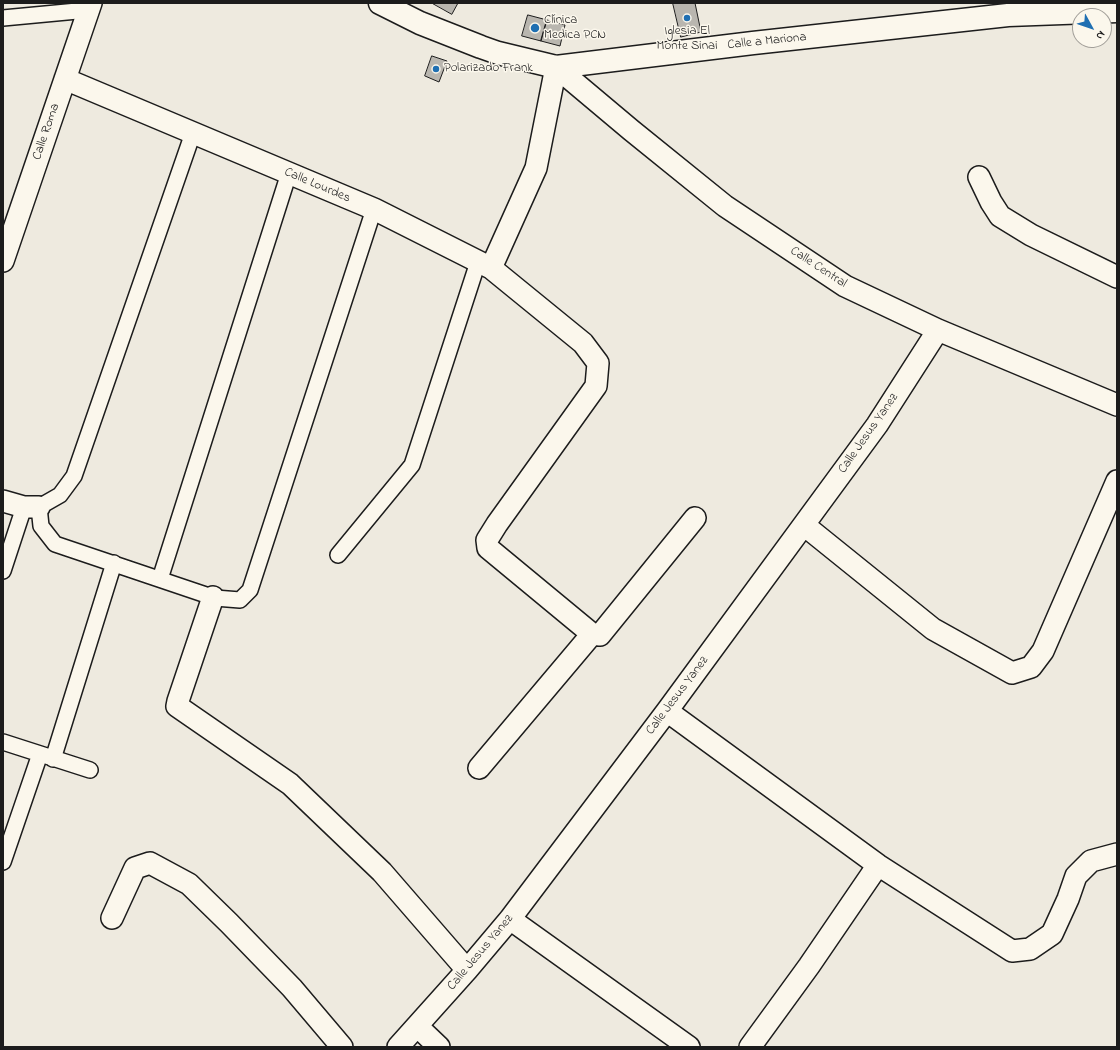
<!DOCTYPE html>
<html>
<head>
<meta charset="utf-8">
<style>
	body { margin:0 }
	#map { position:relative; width:1120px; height:1050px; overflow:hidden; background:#eeeadf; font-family:"Indie Flower",sans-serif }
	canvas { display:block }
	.frame { position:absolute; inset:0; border:4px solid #1c1c1c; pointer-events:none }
	.north { position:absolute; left:1072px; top:8px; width:40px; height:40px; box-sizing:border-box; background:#fbf7ec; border:1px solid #a29f99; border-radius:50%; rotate:130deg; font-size:11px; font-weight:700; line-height:16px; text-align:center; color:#1c1c1c }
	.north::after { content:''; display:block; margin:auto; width:14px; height:18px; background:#1f6fb2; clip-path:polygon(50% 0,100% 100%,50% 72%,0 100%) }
</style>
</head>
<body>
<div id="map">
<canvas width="1120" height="1050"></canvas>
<div class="frame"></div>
<div class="north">N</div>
</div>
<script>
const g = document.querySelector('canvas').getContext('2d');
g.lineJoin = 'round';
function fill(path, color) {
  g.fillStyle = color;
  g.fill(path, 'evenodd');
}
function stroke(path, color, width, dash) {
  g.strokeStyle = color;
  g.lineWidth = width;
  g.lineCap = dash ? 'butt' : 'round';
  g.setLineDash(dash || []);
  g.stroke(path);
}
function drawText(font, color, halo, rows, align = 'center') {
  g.font = font + ' "Indie Flower",sans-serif';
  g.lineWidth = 3;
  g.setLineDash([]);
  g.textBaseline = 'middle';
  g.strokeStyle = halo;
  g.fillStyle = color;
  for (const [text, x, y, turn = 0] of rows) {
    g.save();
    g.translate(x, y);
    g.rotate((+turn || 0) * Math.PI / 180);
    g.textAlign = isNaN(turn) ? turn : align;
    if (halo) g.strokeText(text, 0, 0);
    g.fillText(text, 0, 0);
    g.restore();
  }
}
const building = new Path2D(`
	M 432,3 L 458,3 L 452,14 Z
	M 673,3 L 695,3 L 701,32 L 681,37 Z
	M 528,15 L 547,20 L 541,41 L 522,36 Z
	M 547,20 L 565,25 L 560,46 L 541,41 Z
	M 432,56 L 447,61 L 439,82 L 425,76 Z`);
fill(building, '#b9b6af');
stroke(building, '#1c1c1c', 1);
const pedestrian = new Path2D(`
	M 3,18 L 88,10
	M 193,133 L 74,476 L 60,495 L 39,507 L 41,526 L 55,544 L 215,598 L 240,600 L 250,590 L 374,209
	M 338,555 L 412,465 L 478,262
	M 3,571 L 24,507
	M 160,579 L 289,173
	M 3,742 L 90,770
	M 53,759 L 114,563
	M 3,862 L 40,754`);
const minor = new Path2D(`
	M 65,79 L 374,209 L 491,268 L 583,343 L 598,363 L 596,386 L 497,524 L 487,540 L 488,548 L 592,634 L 600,635 L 695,518
	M 979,177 L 991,202 L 1000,216 L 1031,235 L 1117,277
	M 3,261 L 91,3
	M 491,268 L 536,168 L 556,67 L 631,130 L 725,206 L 845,286 L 938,330 L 1117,405
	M 3,501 L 24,507 L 39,507
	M 804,525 L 933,629 L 1012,673 L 1031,667 L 1043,651 L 1117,481
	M 213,597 L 178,701 L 177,706 L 290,784 L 382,872 L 467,970
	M 667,711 L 878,865 L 1012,951 L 1030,949 L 1052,934 L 1068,899 L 1076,876 L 1091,861 L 1117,854
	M 479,768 L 592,634
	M 112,918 L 135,868 L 150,863 L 189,884 L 229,923 L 292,988 L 342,1047
	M 510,919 L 689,1047
	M 417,1026 L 439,1047
	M 398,1047 L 467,970 L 510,919 L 667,711 L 877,425 L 938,330
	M 750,1047 L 809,966 L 878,865`);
const secondary = new Path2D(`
	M 380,3 L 420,23 L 481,47 L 498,53 L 556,67 L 753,43 L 1008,15 L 1117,11`);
stroke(pedestrian, '#1c1c1c', 18);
stroke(minor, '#1c1c1c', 24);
stroke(secondary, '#1c1c1c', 25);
stroke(pedestrian, '#fbf7ec', 15);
stroke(minor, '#fbf7ec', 21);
stroke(secondary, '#fbf7ec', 22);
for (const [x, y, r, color] of [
	[687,18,4,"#1f6fb2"],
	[535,28,5,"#1f6fb2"],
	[436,69,4,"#1f6fb2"]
]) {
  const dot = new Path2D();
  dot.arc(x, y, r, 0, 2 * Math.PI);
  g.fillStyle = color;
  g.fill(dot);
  stroke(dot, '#fbf7ec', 1.5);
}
drawText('13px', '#1c1c1c', '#fbf7ec', [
	["Clínica",544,21],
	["Medica PCN",544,36],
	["Iglesia El",687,32,"center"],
	["Monte Sinai",687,47,"center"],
	["Polarizado Frank",444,69]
], 'left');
drawText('13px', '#1c1c1c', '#fbf7ec', [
	["Calle a Mariona",767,42,-6],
	["Calle Roma",47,132,-71],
	["Calle Lourdes",317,186,23],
	["Calle Central",818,268,33],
	["Calle Jesus Yanez",869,434,-55],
	["Calle Jesus Yanez",678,696,-53],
	["Calle Jesus Yanez",481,953,-50]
]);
</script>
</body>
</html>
